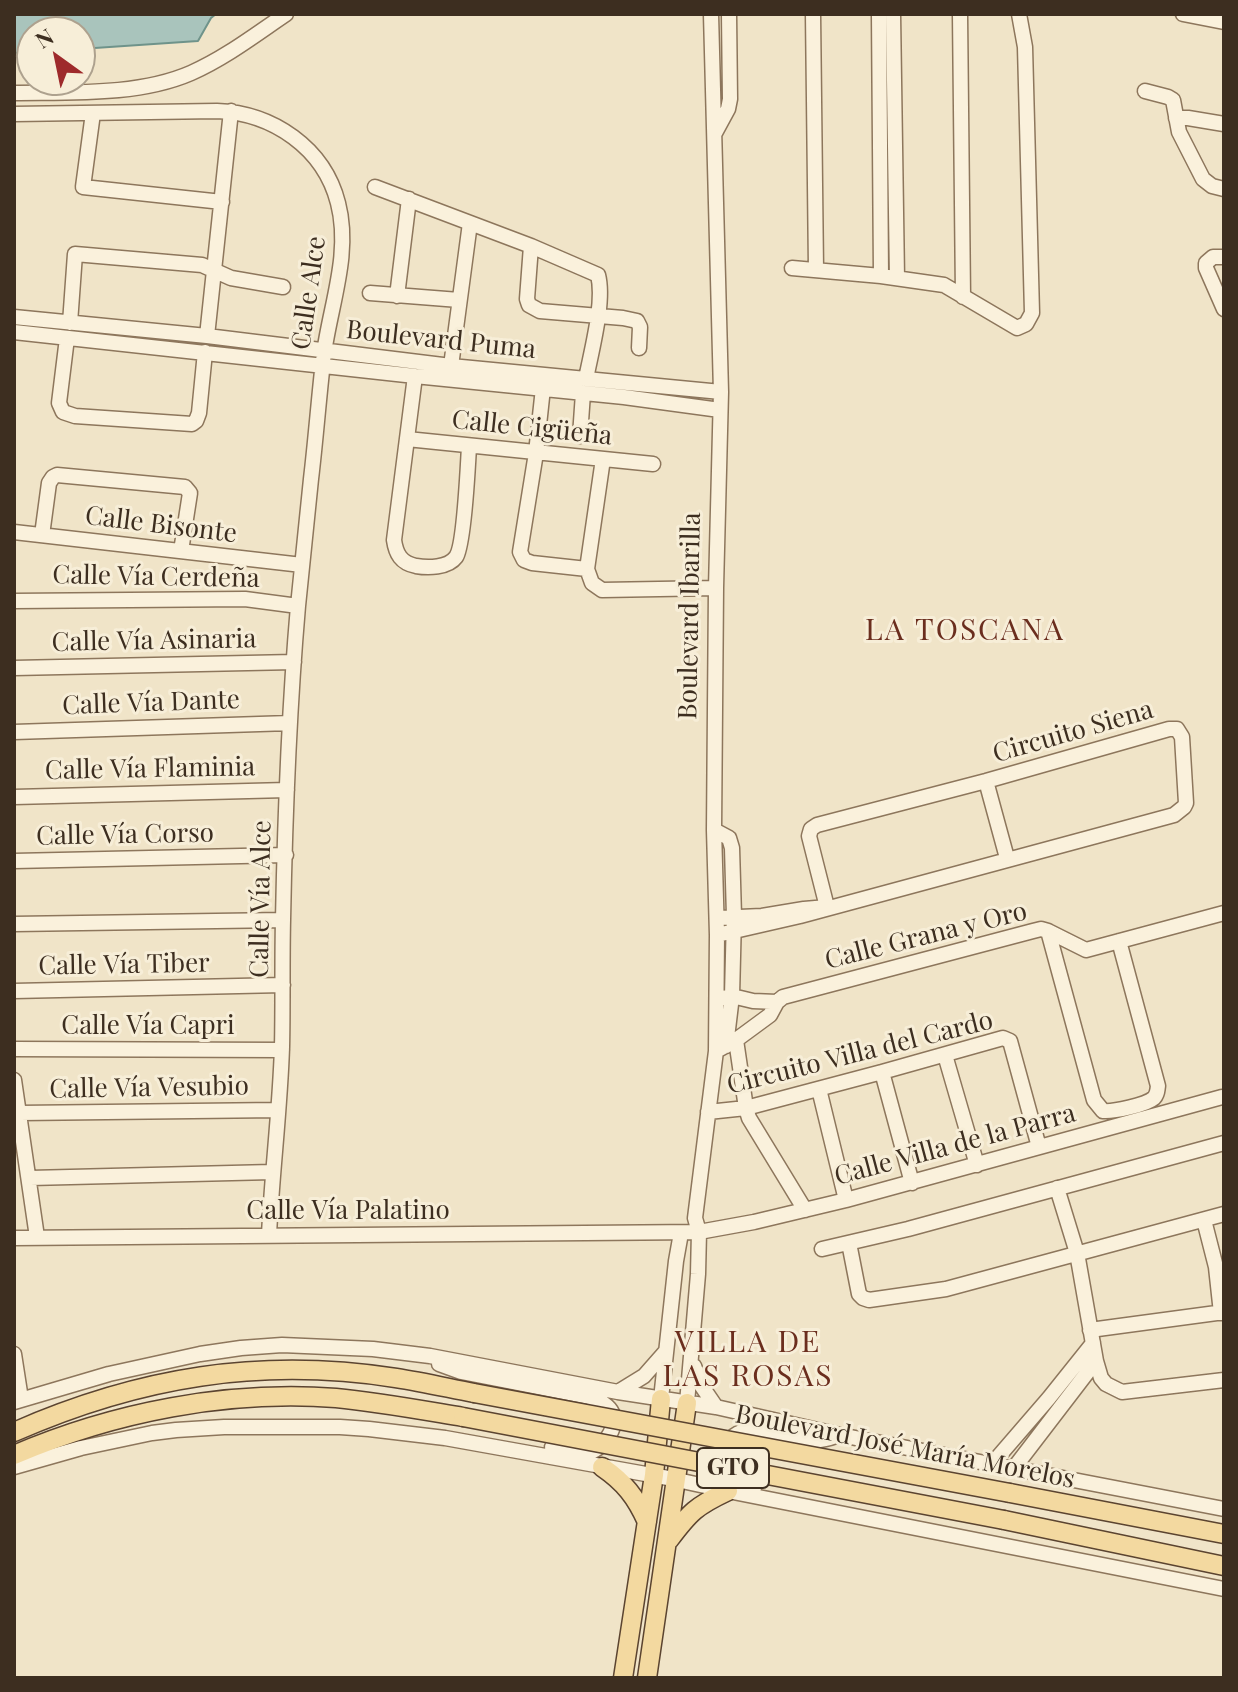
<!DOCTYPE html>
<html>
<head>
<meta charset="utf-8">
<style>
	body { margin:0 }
	#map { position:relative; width:1238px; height:1692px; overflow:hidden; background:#f0e4c8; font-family:"Playfair Display",serif }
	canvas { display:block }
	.frame { position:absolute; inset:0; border:16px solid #3d2e20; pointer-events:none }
	.north { position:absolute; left:16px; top:16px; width:80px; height:80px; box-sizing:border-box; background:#f7eed8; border:2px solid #ada18e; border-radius:50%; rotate:327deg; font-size:22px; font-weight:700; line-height:32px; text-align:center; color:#3d2e20 }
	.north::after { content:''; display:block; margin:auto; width:28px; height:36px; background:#9e2a2b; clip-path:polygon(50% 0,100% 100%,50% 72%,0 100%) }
</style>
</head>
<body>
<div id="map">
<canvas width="1238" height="1692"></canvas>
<div class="frame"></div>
<div class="north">N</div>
</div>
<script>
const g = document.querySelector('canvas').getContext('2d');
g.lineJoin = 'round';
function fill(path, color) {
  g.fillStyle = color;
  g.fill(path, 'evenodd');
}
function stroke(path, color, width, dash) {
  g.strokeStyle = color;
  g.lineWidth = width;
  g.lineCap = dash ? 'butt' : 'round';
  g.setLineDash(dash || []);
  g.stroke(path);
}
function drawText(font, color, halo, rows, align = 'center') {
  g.font = font + ' "Playfair Display",serif';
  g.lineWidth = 6;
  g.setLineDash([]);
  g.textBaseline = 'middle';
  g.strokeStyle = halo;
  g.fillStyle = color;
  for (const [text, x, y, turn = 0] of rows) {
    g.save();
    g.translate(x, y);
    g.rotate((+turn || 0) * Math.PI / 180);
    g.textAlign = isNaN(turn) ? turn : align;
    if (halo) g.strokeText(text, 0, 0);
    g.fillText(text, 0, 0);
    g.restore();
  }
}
const water = new Path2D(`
	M 14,14 L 216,14 L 211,18 L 198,41 L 80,49 L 80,32 L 32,32 L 32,52 L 14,53 Z`);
fill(water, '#a9c4bc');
stroke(water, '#6f938a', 2);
const minor = new Path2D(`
	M 813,14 L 816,270
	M 879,14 L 881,276
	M 893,14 L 897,278
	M 960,14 L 963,297
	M 1183,14 L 1224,22
	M 1145,91 L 1168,97 L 1173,100 L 1179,132 L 1203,179 L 1212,186 L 1224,189
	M 14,93 C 71,92 138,96 191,73 C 225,58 255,35 286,14
	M 93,113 L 83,187 L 222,202
	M 14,114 L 217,111 C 273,113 324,148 338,203 C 351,253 331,303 324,353 C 319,395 316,437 311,479 C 307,521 302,563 298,606 C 289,710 285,815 283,920 C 282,963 283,1005 282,1047 C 280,1110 272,1172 269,1235
	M 1176,118 L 1188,118 L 1224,124
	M 715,133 L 728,109 L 730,99 L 729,14
	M 375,187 L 531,246 L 598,275 C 605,302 591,352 586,379
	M 531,246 L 527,299 L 529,305 L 540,311 L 623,318 L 637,321 L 640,327 L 639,348
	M 1224,257 L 1213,257 L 1206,263 L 1206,268 L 1224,309
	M 792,268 L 881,276 L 944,285 L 1017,328 L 1026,324 L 1032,313 L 1025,47 L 1019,14
	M 370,293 L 459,300
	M 397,296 L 409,199
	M 14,317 L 207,336 L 451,366 L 721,392
	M 70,323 L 75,254 L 202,265 L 231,278 L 283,287
	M 14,332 L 415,376 L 624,397 L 720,410
	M 207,336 L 231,111
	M 67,338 L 59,403 L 63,412 L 75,416 L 192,424 L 196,421 L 199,413 L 205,352
	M 451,366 L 470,223
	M 415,376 L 394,540 C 396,554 401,563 416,566 C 428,568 448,568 456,557 C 464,546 468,465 469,446
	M 543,388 L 536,453 L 520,552 L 524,560 L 532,563 L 587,569
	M 580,436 L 583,393
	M 407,439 L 653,464
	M 603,459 L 587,569 L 592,583 L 602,590 L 716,588
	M 14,532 L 302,565
	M 42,535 L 49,483 L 53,477 L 57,475 L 185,487 L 190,493 L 181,551
	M 14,601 L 245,599 L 298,606
	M 14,668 L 294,662
	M 14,732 L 290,723
	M 986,781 L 1007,858
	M 14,797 L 287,790
	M 714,830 L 729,838 L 732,848 L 734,916 L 732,996 L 726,1046
	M 14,861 L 286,855
	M 717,918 L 762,916 L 804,909 L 827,907 L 809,836 L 811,829 L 817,825 L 986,781 L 1169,729 L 1177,729 L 1182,737 L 1186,803 L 1184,807 L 1174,815 L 800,916 L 717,935
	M 14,924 L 283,920
	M 1048,931 L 1094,1100 L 1103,1111 C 1113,1112 1146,1105 1154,1098 C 1158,1093 1157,1091 1158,1086 L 1119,941
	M 14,991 L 283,985
	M 723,998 L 732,996 L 753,1001 L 777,1002
	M 736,1040 L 746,1108 L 749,1118 L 805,1210
	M 14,1049 L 282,1050
	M 716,1051 L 736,1040 L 770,1015 L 777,1002 L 783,997 L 1033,931 L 1041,929 L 1048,931 L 1086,950 L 1224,913
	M 945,1055 L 977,1165
	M 882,1072 L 912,1183
	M 14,1080 L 37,1237
	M 819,1089 L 846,1200
	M 708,1112 L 746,1108 L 882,1072 L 1003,1038 L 1010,1041 L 1039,1147
	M 20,1113 L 278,1110
	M 30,1178 L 272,1172
	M 1057,1188 L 1077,1253 L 1096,1361 L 1101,1378 L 1106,1384 L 1122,1392 L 1224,1380
	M 1204,1220 L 1216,1267 L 1221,1313
	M 14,1238 L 699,1232 L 754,1222 L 846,1200 L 1222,1097
	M 849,1243 L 859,1294 L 863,1298 L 869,1300 L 946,1289 L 1224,1214
	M 822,1249 L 908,1229 L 1224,1143
	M 1090,1330 L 1224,1312
	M 14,1354 L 21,1399
	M 439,1364 L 461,1372 L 589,1397 C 612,1404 622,1418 606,1440 C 602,1445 597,1450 591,1452 C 580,1456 563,1449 552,1447
	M 694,1366 L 701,1385 L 716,1407
	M 618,1392 L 644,1376 L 666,1351
	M 661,1399 L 676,1261 L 681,1233
	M 14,1402 L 109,1374 L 200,1354 L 241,1348 L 282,1345 L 373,1349 L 430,1356 L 618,1392 L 716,1407 L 840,1435 L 1224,1509
	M 687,1403 L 698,1274 L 699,1232 L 695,1218 L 716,1051 L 717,935 L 714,830 L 716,588 L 721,392 L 711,14
	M 992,1464 L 1049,1398 L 1093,1343
	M 14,1467 L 81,1448 L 152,1433 L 176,1430 L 224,1427 L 340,1427 L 369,1429 L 445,1438 L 668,1478 L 728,1491 L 1224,1589
	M 1014,1468 L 1096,1361
	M 754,1488 C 744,1485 733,1484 727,1474 C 723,1466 722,1458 725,1449 C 738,1414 784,1438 811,1440 C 819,1441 828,1439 836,1436`);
const major = new Path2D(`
	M 14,1432 C 139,1377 260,1357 396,1378 C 422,1382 448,1388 474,1393
	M 14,1455 C 114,1412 227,1390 336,1398 C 378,1402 421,1410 463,1417
	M 602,1467 C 624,1482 636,1497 647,1522
	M 1010,1493 L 1224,1534
	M 1004,1520 L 1224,1566
	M 669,1540 C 690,1512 696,1506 728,1491
	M 623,1678 L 654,1475 L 661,1399
	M 647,1678 C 660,1586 674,1495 687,1403`);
stroke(minor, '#8d765c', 17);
stroke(major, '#5b4430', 21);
stroke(minor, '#faf1dc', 14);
stroke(major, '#f3d9a0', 18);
const majorBridge = new Path2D(`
	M 474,1393 L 1010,1493
	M 463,1417 L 1004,1520`);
stroke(majorBridge, '#5b4430', 21, []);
stroke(majorBridge, '#f3d9a0', 18);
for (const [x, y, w] of [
	[733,1468,72]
]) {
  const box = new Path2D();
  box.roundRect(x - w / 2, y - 20, w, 40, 6);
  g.fillStyle = '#f7eed8';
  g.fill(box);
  stroke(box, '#3d2e20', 2);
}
drawText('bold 24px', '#3d2e20', null, [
	["GTO",733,1468]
]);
drawText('26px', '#3d2e20', '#f7eed8', [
	["Calle Alce",309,293,-82],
	["Boulevard Puma",441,340,6],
	["Calle Cigüeña",532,428,6],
	["Calle Bisonte",161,525,7],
	["Calle Vía Cerdeña",156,577,1],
	["Boulevard Ibarilla",690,616,-89],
	["Calle Vía Asinaria",154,641,-1],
	["Calle Vía Dante",151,703,-2],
	["Circuito Siena",1073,732,-16],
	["Calle Vía Flaminia",150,769,-1],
	["Calle Vía Corso",125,835,-1],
	["Calle Vía Alce",261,899,-89],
	["Calle Grana y Oro",926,936,-14],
	["Calle Vía Tiber",124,965,-1],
	["Calle Vía Capri",148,1026],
	["Circuito Villa del Cardo",860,1053,-14],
	["Calle Vía Vesubio",149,1088,-1],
	["Calle Villa de la Parra",955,1145,-15],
	["Calle Vía Palatino",348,1211],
	["Boulevard José María Morelos",905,1447,11]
]);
g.letterSpacing = '2px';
drawText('30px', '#6b2e1e', '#f7eed8', [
	["LA TOSCANA",965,631],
	["VILLA DE",748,1343],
	["LAS ROSAS",748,1377]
]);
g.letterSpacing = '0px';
</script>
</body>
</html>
